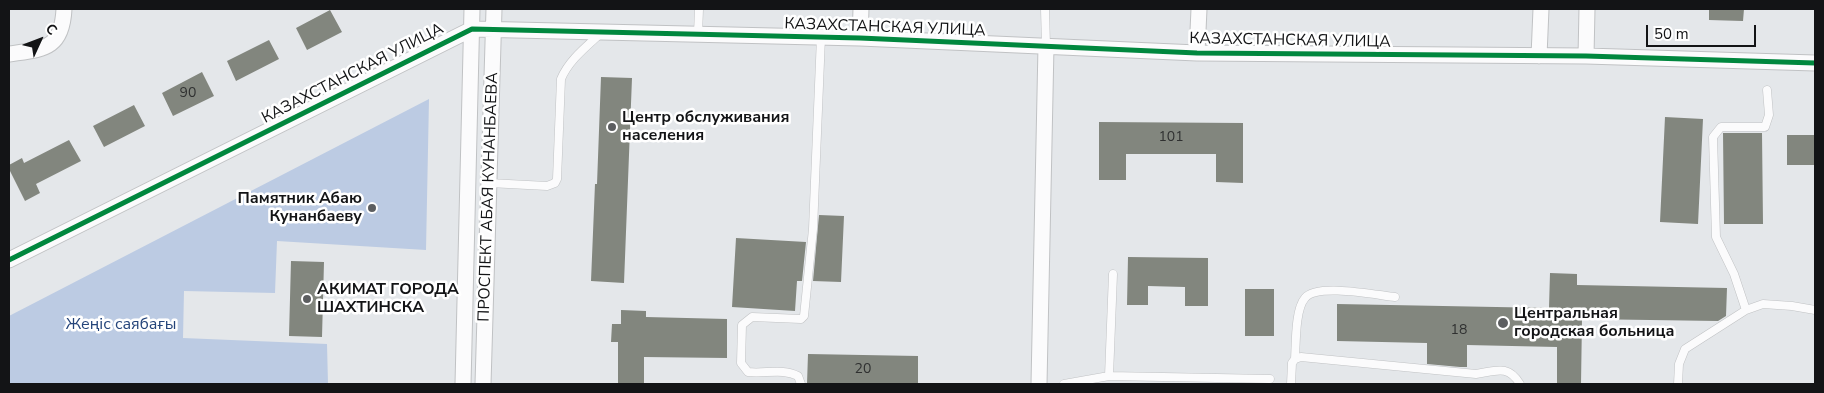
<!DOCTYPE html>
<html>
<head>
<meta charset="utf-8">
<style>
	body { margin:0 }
	#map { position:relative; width:1824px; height:393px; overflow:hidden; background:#e4e7ea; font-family:"Nunito Sans",sans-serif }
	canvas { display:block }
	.frame { position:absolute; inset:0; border:10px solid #131416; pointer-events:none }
	.north { position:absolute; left:15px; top:15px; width:50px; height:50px; -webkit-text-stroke:4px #fff; paint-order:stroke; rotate:47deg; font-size:14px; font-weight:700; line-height:20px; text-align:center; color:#131416 }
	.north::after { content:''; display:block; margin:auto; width:18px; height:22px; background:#131416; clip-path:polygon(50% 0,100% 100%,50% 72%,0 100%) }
	.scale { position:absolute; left:1646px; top:25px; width:110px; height:22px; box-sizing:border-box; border:2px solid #131416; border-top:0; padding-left:6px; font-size:15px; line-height:18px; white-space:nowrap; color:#131416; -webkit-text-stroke:4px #fff; paint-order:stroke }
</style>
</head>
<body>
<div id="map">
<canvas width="1824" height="393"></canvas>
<div class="frame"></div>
<div class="north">С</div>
<div class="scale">50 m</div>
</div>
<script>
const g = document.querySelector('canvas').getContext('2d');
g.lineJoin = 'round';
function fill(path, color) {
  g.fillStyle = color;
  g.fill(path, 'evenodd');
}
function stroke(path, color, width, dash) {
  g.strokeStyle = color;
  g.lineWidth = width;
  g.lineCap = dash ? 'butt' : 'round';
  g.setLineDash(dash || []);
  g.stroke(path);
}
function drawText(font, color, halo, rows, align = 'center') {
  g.font = font + ' "Nunito Sans",sans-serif';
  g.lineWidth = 5;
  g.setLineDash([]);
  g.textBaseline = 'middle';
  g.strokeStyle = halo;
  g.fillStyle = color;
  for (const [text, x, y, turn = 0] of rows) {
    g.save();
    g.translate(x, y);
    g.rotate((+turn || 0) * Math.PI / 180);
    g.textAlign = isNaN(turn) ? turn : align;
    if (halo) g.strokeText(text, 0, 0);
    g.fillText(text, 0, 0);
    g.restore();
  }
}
fill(new Path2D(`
	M 429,99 L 426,250 L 277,241 L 275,293 L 184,291 L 183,338 L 327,344 L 328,384 L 9,384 L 9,316 Z`), '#bccbe3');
fill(new Path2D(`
	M 1709,9 L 1744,9 L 1743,21 L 1709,20 Z
	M 330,10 L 342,32 L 307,50 L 296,28 Z
	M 269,40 L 279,59 L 236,81 L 227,61 Z
	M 202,72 L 214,96 L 173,116 L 162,93 Z
	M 601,77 L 632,78 L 624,283 L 591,281 L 595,184 L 597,184 Z
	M 134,105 L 145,126 L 104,147 L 93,126 Z
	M 1665,117 L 1703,119 L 1698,224 L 1660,222 Z
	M 1099,122 L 1243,123 L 1243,183 L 1216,182 L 1216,154 L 1126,154 L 1126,180 L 1099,180 Z
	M 1723,133 L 1762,133 L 1763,224 L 1724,224 Z
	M 1787,135 L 1815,135 L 1815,165 L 1787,165 Z
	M 69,140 L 81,161 L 36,184 L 40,193 L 25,201 L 9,169 L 9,165 L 22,158 L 24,163 Z
	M 819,215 L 844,216 L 841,282 L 813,281 Z
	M 736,238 L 806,242 L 802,281 L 797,281 L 795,311 L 732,307 Z
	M 1128,257 L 1208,258 L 1208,306 L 1185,306 L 1185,287 L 1148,286 L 1148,305 L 1127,305 Z
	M 291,261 L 324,262 L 322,337 L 289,336 Z
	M 1550,273 L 1577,274 L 1577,285 L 1727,288 L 1726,316 L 1718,321 L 1582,319 L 1581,384 L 1557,384 L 1557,347 L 1467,345 L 1467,367 L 1460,367 L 1427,364 L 1427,343 L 1337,341 L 1337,304 L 1549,308 Z
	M 1245,289 L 1274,289 L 1274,336 L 1245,336 Z
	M 621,310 L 646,311 L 646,317 L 727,319 L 727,358 L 644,357 L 644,384 L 618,384 L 618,342 L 611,342 L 612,324 L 621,324 Z
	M 808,354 L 918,356 L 918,384 L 807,384 Z`), '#82867e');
const service = new Path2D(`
	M 1045,9 L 1046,46
	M 698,34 L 699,9
	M 489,183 L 547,186 L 555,183 L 557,179 L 561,79 C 569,60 586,47 601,33
	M 1746,310 L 1734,274 L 1716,237 L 1713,137 L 1721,127 L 1765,127 L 1769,115 L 1767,90
	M 1295,359 C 1296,344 1295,309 1305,298 C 1317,283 1376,295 1395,297
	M 1109,376 L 1113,274
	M 801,384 L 798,376 C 783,368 765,374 748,372 L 741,363 L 742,325 L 752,317 L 801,319 L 804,316 L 813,229 L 821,37
	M 1064,384 L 1109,376 L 1270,379
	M 1291,384 L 1292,363 L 1295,359 L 1301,357 L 1476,374 C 1496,371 1508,364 1520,384
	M 1678,384 L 1679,364 L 1685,349 L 1746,310 L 1763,304 L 1792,306 L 1815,310`);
const minor = new Path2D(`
	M 860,38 L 861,9
	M 1197,53 L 1199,9
	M 9,54 C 43,49 62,50 64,9
	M 1539,56 L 1541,9
	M 1586,56 L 1587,9
	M 9,260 L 472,29 L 860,38 L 1197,53 L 1586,56 L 1815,63
	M 463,384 L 472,9
	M 483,384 L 494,9
	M 1039,384 L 1046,46`);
stroke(service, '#c0c2c4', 9);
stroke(minor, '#c0c2c4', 17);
stroke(service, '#fbfbfc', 8);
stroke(minor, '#fbfbfc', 15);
stroke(new Path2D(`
	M 9,260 L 472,29 L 860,38 L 1197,53 L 1586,56 L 1815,63`), '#00873e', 5);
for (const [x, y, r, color] of [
	[612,127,5,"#5c5e60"],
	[372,208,5,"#5c5e60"],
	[307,299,5,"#5c5e60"],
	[1503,323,6,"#5c5e60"]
]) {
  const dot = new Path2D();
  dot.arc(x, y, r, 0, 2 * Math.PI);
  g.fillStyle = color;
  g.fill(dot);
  stroke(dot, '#fff', 2);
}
drawText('14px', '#2f3030', null, [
	["90",188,94],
	["101",1171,138],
	["18",1459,331],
	["20",863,370]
]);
drawText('16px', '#131416', '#fff', [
	["КАЗАХСТАНСКАЯ УЛИЦА",885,28,2],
	["КАЗАХСТАНСКАЯ УЛИЦА",1290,41,1],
	["КАЗАХСТАНСКАЯ УЛИЦА",353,74,-27],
	["ПРОСПЕКТ АБАЯ КУНАНБАЕВА",489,197,-88]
]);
drawText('bold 16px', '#131416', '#fff', [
	["Центр обслуживания",622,118],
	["населения",622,136],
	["Памятник Абаю",362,199,"right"],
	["Кунанбаеву",362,217,"right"],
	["АКИМАТ ГОРОДА",317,290],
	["ШАХТИНСКА",317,308],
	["Центральная",1514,314],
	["городская больница",1514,332]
], 'left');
drawText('16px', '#24447a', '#fff', [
	["Жеңіс саябағы",121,325]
]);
</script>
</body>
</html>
